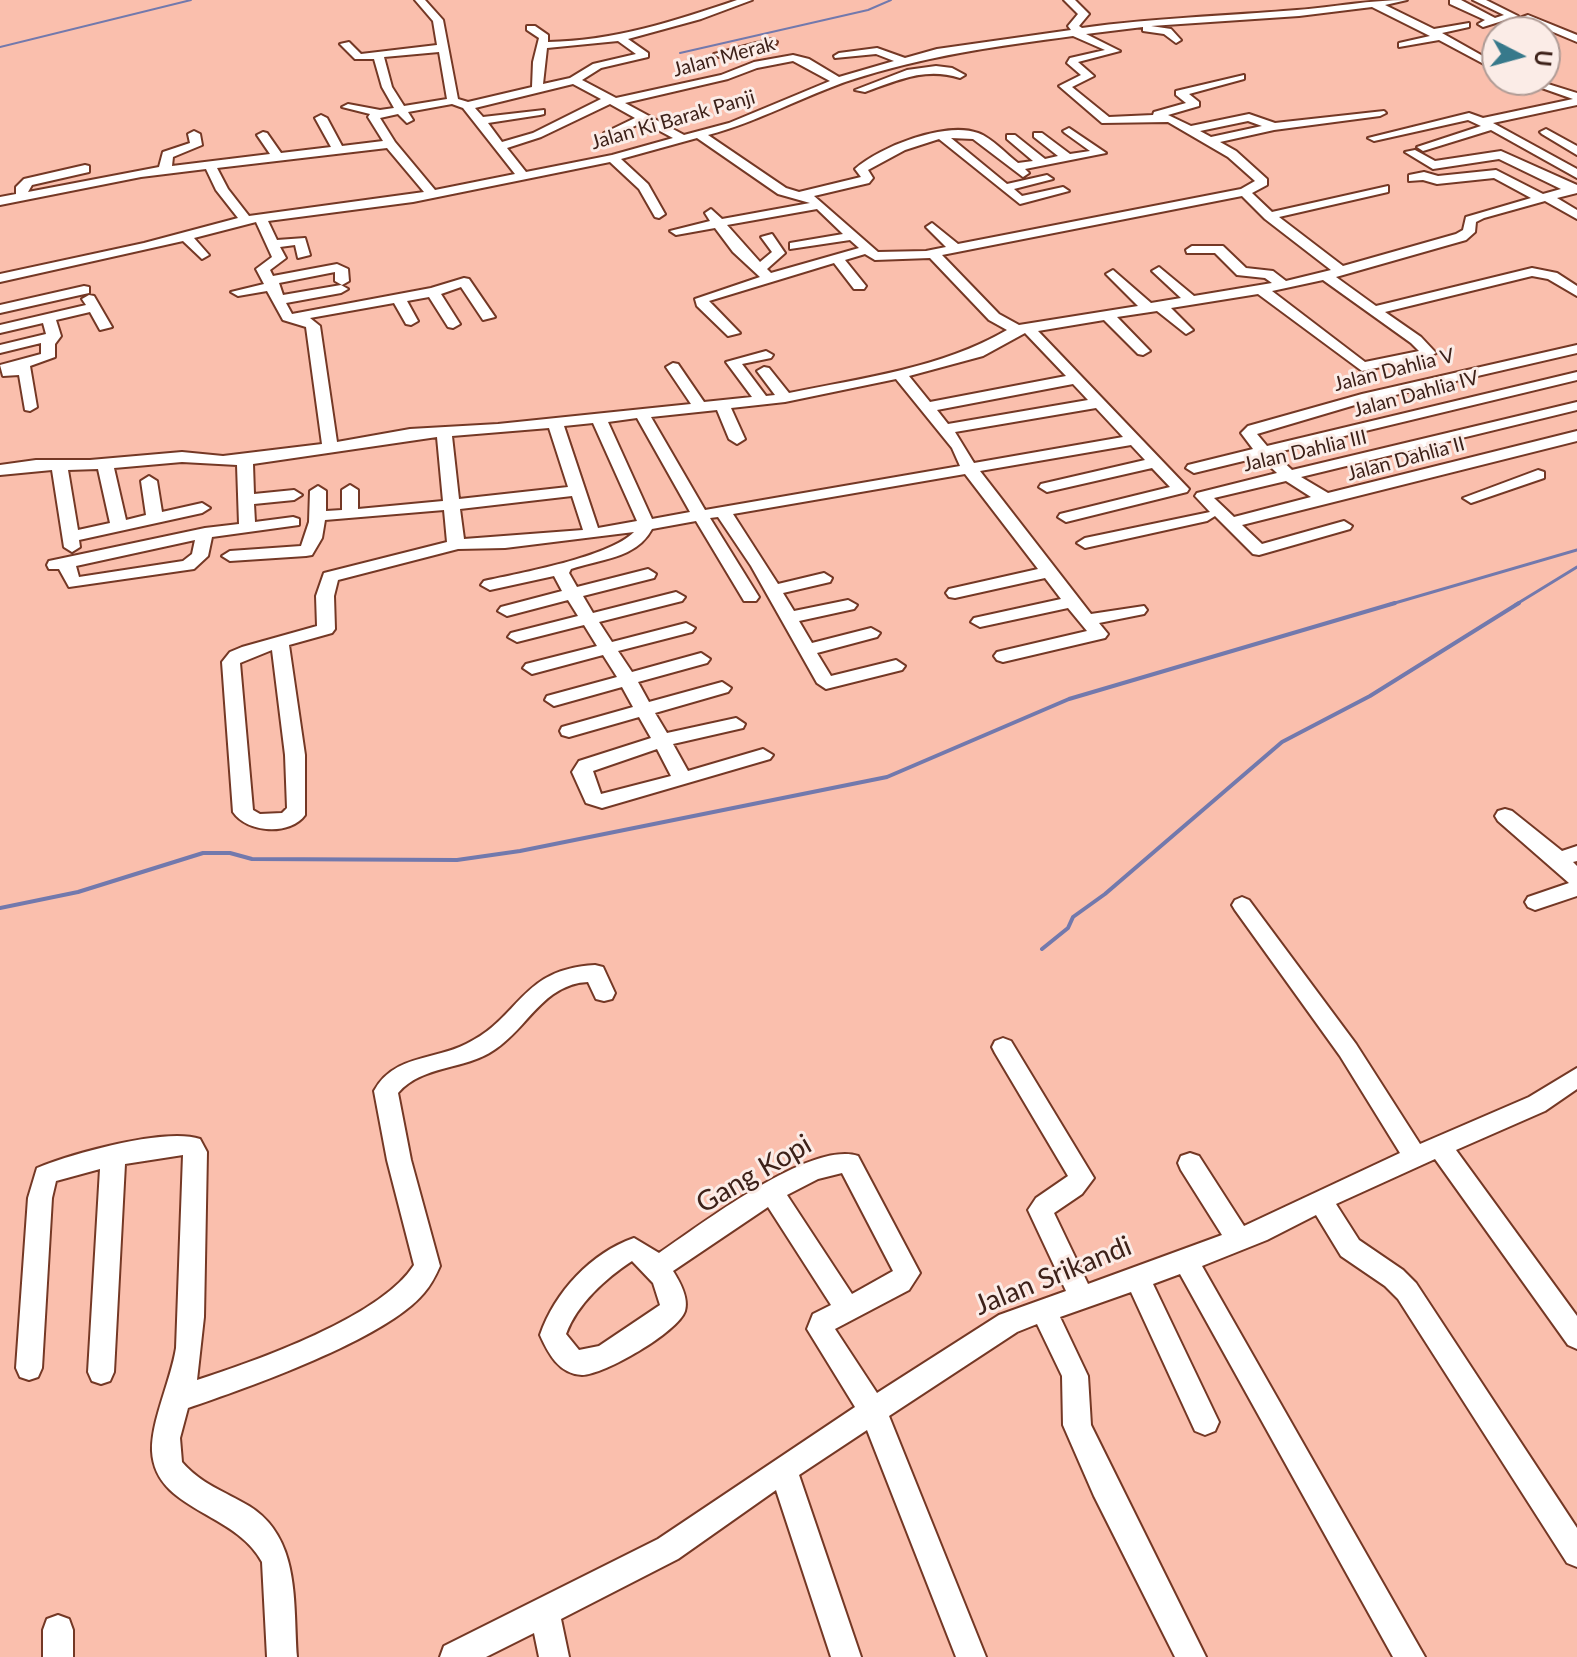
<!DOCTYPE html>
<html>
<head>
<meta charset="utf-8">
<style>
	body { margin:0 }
	#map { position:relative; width:1577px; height:1657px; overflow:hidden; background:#fabfad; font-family:Lato,sans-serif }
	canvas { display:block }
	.north { position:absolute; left:1481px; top:16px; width:80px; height:80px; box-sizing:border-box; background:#fbece7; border:2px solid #af9b95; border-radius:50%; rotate:96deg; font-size:22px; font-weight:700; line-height:32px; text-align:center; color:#3d2119 }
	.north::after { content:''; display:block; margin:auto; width:28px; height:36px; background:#37798b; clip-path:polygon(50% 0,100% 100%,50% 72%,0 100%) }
</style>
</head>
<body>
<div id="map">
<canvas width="1577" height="1657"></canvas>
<div class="north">U</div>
</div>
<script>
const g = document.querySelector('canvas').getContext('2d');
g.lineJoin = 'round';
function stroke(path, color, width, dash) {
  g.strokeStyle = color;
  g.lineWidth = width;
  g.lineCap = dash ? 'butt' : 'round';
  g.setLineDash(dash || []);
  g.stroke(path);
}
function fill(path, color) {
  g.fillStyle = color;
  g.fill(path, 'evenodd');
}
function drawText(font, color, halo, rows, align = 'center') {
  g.font = font + ' Lato,sans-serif';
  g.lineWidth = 6;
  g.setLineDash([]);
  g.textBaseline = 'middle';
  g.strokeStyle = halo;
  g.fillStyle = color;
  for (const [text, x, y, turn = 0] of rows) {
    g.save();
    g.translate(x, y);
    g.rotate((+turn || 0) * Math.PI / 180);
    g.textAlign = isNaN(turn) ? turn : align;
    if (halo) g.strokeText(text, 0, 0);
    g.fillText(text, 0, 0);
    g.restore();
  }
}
stroke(new Path2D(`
	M 0,47 L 191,0
	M 680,53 L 868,10 L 891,0`), '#7279ad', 2);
stroke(new Path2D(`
	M 1388,605 L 1577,550
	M 1515,605 L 1577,567`), '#7279ad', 3);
stroke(new Path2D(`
	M 0,908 L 78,892 L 203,853 L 230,853 L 252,859 L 457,860 L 520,851 L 887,777 L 1069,699 L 1395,603
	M 1042,949 L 1068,928 L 1073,917 L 1105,894 L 1282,742 L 1370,696 L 1519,603`), '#7279ad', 4);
const minor = new Path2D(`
	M 415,0 L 425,0 L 443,20 L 458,99 L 468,102 L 532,87 L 533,62 L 539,38 L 527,30 L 527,26 L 535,26 L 548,35 L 548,42 C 614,41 675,21 737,0 L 752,0 L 701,19 L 628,39 L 648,53 L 648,57 L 601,68 L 582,80 L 616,98 L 721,75 L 754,62 L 793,55 L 809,59 L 839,77 L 894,61 L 876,54 L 835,58 L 834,56 L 839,53 L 877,48 L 905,58 L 937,49 L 1071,30 L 1068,26 L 1078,14 L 1064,0 L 1075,0 L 1089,14 L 1079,26 L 1082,28 C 1153,18 1225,16 1297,10 C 1334,7 1370,0 1407,0 L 1385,5 L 1434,29 L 1469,23 L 1469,27 L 1442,33 L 1497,64 L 1497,71 L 1439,40 L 1399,47 L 1399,43 L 1430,36 L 1372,7 L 1299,16 L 1151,26 L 1171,29 L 1181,40 L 1176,43 L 1164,34 L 1143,31 L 1143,27 L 1086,34 L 1120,51 L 1078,62 L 1094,76 L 1072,87 L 1109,117 L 1153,115 L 1154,112 L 1186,103 L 1176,95 L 1176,91 L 1244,75 L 1244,79 L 1189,94 L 1199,102 L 1199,106 L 1168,115 L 1191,126 L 1249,114 L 1275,123 L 1384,111 L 1386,113 L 1380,116 L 1274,130 L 1220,142 L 1236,151 L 1267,179 L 1267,185 L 1252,193 L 1272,212 L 1388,186 L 1388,192 L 1279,217 L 1343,266 L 1456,234 L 1463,230 L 1466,217 L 1531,198 L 1494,178 L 1437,184 L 1423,180 L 1409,181 L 1409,175 L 1424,172 L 1438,176 L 1496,170 L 1543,194 L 1561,189 L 1499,159 L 1433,169 L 1405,152 L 1415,150 L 1435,161 L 1501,151 L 1577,185 L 1577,193 L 1557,198 L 1577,210 L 1577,219 L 1545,201 L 1484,218 L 1476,222 L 1475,232 L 1466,240 L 1336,277 L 1376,306 L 1532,268 L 1557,273 L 1577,286 L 1577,296 L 1548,279 L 1532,276 L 1385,312 L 1421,337 L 1436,353 L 1429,357 L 1362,371 L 1258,294 L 1171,308 L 1193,330 L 1186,334 L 1157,311 L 1117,317 L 1150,351 L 1143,355 L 1138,354 L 1104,320 L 1038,331 L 1189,489 L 1187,492 L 1066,522 L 1058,517 L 1060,514 L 1170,487 L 1152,468 L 1047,492 L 1039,487 L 1041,484 L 1145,460 L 1131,445 L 980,471 L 1091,614 L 1144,606 L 1147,610 L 1144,614 L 1099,623 L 1108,634 L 1105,638 L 1003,662 L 997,660 L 994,656 L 997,652 L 1087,631 L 1068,608 L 980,627 L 971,622 L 974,618 L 1061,599 L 1045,578 L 955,598 L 949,597 L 946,593 L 949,589 L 1038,569 L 965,474 L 733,514 L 778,584 L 824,573 L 832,578 L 830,582 L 783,593 L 794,611 L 848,600 L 857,605 L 854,609 L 799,621 L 812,643 L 871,628 L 880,633 L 877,637 L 817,653 L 831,676 L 896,660 L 905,666 L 902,670 L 826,689 L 817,683 L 751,566 L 718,517 L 710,518 L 759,597 L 756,601 L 744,601 L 696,521 L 652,529 C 636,559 600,559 571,569 L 569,573 L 577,587 L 648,569 L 656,574 L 654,578 L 583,596 L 593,613 L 676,592 L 685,597 L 682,601 L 599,622 L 612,642 L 686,623 L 695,628 L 692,632 L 618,651 L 632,672 L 701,653 L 710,659 L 707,663 L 638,682 L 649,702 L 722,682 L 731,688 L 728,692 L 655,713 L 667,733 L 736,718 L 745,724 L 743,728 L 673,744 L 688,771 L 763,749 L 773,755 L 770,759 L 602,808 L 586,803 L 572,772 L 579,761 L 651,738 L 639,717 L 569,737 L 562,735 L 560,731 L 562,727 L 633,707 L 622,687 L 554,706 L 545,700 L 547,696 L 617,677 L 603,655 L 532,674 L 523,668 L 526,664 L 597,646 L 584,625 L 517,642 L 508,637 L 511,633 L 578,616 L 568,600 L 507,616 L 498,611 L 501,607 L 562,591 L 554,576 L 490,590 L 481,585 L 484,581 C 520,573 610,557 634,532 L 505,548 L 458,549 L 338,580 L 334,596 L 335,629 L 332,633 L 289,645 L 305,755 L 305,815 C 290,836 247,833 233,812 L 222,662 L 230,652 L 242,647 L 317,626 L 316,596 L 324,573 L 447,542 L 444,510 L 325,520 L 322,538 L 312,555 L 306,556 L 230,561 L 222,556 L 230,551 L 301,546 L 309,522 L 310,491 L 318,486 L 326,491 L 326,511 L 342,510 L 342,490 L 350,485 L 358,490 L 358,509 L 443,501 L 437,437 L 253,464 L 254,494 L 294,490 L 302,495 L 294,500 L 254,504 L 255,522 L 293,517 L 299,519 L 299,525 L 212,537 L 208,556 L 194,569 L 69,587 L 59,569 L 49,569 L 47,565 L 49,561 L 205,528 L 239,524 L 237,465 L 182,462 L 114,468 L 126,520 L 146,515 L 141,481 L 149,476 L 157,481 L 162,512 L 202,503 L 210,508 L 202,513 L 79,540 L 80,547 L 72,552 L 64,547 L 52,470 L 0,475 L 0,465 L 36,460 L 90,460 L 182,452 L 223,456 L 322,444 L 306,327 L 283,320 L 267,291 L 238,296 L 231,292 L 264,284 L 256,269 L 272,257 L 256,222 L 194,238 L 209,255 L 202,259 L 183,241 L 0,282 L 0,274 L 144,243 L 238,218 L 216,190 L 206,169 L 141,177 L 0,205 L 0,197 L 16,194 L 16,187 L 24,179 L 85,165 L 89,166 L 89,172 L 32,185 L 28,192 L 159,167 L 163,152 L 190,143 L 188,134 L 194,131 L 200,134 L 202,145 L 173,157 L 172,166 L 270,154 L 257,135 L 263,132 L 267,133 L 281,153 L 331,147 L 315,118 L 321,115 L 327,118 L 342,146 L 383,141 L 368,117 L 370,114 L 342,107 L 348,104 L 380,110 L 394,108 L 382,87 L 374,59 L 355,59 L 340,44 L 349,42 L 361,54 L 437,45 L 433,21 ZM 1073,36 L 1105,50 L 1070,58 L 1067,63 L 1081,75 L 1059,86 L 1102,123 L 1168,122 L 1228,157 L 1255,181 L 1241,189 L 958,244 L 932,223 L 926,227 L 946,247 L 926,251 L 878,252 L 814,196 L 869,183 L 873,178 L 868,170 L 905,150 L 939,139 L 1020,204 L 1069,191 L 1063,187 L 1022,196 L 1014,189 L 1053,179 L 1047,175 L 1007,184 L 951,138 L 973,139 L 1023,177 L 1029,173 L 1025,169 L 1106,153 L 1069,128 L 1063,131 L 1065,133 L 1090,151 L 1070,154 L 1042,133 L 1034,133 L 1034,137 L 1058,156 L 1045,159 L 1015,135 L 1007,135 L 1007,139 L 1033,161 L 1018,163 C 1006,154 992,138 978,133 C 946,121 879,147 855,169 L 861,177 L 799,192 L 786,188 L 708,135 C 758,122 803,96 851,80 C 924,56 998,46 1073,36 ZM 618,41 L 636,54 L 593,64 L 570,78 L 543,84 L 547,48 ZM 439,52 L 447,99 L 404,106 L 392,87 L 384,57 ZM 793,61 L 830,81 L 729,123 L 684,135 L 625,103 L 728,79 L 757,68 ZM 573,84 L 601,99 L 533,133 L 502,142 L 488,123 L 540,115 L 544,114 L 544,110 L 483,117 L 475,108 ZM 452,104 L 463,108 L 515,174 L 435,190 L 395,142 L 380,118 L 398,114 L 407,123 L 413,120 L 408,112 ZM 610,104 L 635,118 L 604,133 L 604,137 L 612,137 L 643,122 L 673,138 L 612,155 L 526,172 L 507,148 L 541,137 ZM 1248,121 L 1262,126 L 1211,137 L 1200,131 ZM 697,138 L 778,194 L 810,203 L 722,219 L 711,209 L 705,213 L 710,221 L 670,231 L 676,235 L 715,228 L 733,252 L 760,277 L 695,299 L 697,306 L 728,336 L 740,333 L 709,301 L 834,263 L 854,289 L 864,289 L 866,286 L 845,260 L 865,254 L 875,260 L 930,258 L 989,320 L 1007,330 C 942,368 862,378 789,393 L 769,368 L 764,367 L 757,371 L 775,395 L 766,396 L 742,364 L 771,358 L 773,355 L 766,351 L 726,362 L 752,397 L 704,402 L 678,364 L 673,363 L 666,367 L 691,404 L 498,424 L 410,429 L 337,442 L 320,326 L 310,318 L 394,303 L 406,324 L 411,325 L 418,321 L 407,301 L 429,297 L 448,327 L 453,328 L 460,324 L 441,294 L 461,287 L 483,320 L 495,317 L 469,279 L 464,278 L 431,288 L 292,314 L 286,303 L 341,293 L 348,289 L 341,285 L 283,295 L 279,283 L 335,272 L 335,281 L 342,285 L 349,281 L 348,269 L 337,264 L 273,276 L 270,270 L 286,258 L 280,247 L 295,245 L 298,258 L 310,255 L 305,238 L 277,240 L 268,221 L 413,202 L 610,162 L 639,189 L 655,217 L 659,218 L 665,214 L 648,184 L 621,159 ZM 387,148 L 424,192 L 249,216 L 228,189 L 217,168 ZM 1242,196 L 1265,219 L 1331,270 L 1286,281 L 1273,271 L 1246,268 L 1223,246 L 1192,246 L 1186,250 L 1187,253 L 1215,253 L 1237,275 L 1265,278 L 1272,283 L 1194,296 L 1159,267 L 1152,271 L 1181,298 L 1151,303 L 1113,270 L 1106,274 L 1138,306 L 1019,325 L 999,314 L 942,255 ZM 817,209 L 843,234 L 790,243 L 790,249 L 850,240 L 859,248 L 771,273 L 767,269 L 785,253 L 772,234 L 761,237 L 772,252 L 760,262 L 727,225 ZM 1323,280 L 1411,343 L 1419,351 L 1365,362 L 1272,291 ZM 1025,333 L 1066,376 L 930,402 L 909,376 L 983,356 ZM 896,379 L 952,448 L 960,466 L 705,510 L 651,417 L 717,410 L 729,439 L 737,444 L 745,439 L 731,408 L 785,402 ZM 1073,384 L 1088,400 L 948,424 L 937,410 ZM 1096,408 L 1123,437 L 974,463 L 955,432 ZM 637,418 L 690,512 L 652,519 L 608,422 ZM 593,423 L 637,521 L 598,528 L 564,426 ZM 549,428 L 568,487 L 459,499 L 452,436 ZM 98,469 L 110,523 L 78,530 L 68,470 ZM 572,496 L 583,530 L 464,539 L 460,509 ZM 195,540 L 192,554 L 183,561 L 79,577 L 76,566 ZM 272,650 L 285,755 L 287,808 L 282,813 L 260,814 L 253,810 L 240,663 ZM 657,749 L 671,776 L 601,794 L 593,771 Z
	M 1450,0 L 1461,0 L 1495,18 L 1504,15 L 1473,0 L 1486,0 L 1518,16 L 1483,27 L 1478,24 L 1485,20 L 1450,4 Z
	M 1528,15 L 1577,35 L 1577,42 L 1527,21 L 1508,27 L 1503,24 Z
	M 772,39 L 777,42 L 776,44 L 719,57 L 714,54 Z
	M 936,66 L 952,68 L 965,75 L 960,78 C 925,67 899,80 865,92 L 855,90 L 907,70 Z
	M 1519,80 L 1535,80 L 1577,93 L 1577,105 L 1493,123 L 1577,169 L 1577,178 L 1491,130 L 1423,151 L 1417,147 L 1481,126 L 1468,120 L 1374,141 L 1368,138 L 1469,113 L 1483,118 L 1573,99 Z
	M 1546,129 L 1577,146 L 1577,155 L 1542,134 L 1540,132 Z
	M 84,286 L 89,287 L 89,293 L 0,313 L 0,305 Z
	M 89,295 L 94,296 L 112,327 L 100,330 L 90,312 L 56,320 L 61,336 L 55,344 L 55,357 L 30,366 L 37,407 L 30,411 L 25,410 L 19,375 L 3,376 L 0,365 L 41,354 L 41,343 L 0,353 L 0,345 L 46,334 L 43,323 L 0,333 L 0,325 L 86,305 L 82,299 Z
	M 1577,345 L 1577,353 L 1365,402 L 1257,434 L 1267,446 L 1577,372 L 1577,380 L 1274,453 L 1292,470 L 1577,402 L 1577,410 L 1301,477 L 1328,493 L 1577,431 L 1577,441 L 1242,525 L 1262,544 L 1344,521 L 1352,526 L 1350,529 L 1259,555 L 1253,554 L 1215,516 L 1207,521 L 1085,548 L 1077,543 L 1085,538 L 1210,512 L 1195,496 L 1197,493 L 1277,473 L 1260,457 L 1194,473 L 1186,468 L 1188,465 L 1253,449 L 1241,433 L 1248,426 L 1362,394 ZM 1286,481 L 1311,497 L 1234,517 L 1214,498 Z
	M 1538,470 L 1544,472 L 1544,478 L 1471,503 L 1463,498 Z
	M 1505,809 L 1512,811 L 1562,851 L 1577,846 L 1577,861 L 1573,862 L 1577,866 L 1577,896 L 1535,910 L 1528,907 L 1525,902 L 1528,897 L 1569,883 L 1498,821 L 1495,816 L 1498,811 Z
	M 1242,897 L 1249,900 L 1356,1044 L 1420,1144 L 1529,1097 L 1577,1068 L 1577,1089 L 1545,1111 L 1456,1150 L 1577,1316 L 1577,1349 L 1568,1345 L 1435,1159 L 1336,1204 L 1359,1240 L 1403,1270 L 1416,1283 L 1577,1528 L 1577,1567 L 1567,1563 L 1398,1299 L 1385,1286 L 1341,1256 L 1316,1215 L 1267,1240 L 1202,1266 L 1425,1657 L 1393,1657 L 1180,1274 L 1153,1284 L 1219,1422 L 1215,1431 L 1205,1435 L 1195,1431 L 1131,1292 L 1060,1317 L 1088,1376 L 1091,1425 L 1206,1657 L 1175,1657 L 1094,1496 L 1063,1425 L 1062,1376 L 1037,1324 L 1017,1332 L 889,1416 L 986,1657 L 956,1657 L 867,1430 L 799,1475 L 861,1657 L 831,1657 L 776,1490 L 678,1559 L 561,1619 L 569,1657 L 539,1657 L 534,1633 L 486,1657 L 440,1657 L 444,1646 L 658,1539 L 855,1407 L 807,1329 L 813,1314 L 831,1305 L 768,1207 L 673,1271 C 680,1282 689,1298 685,1311 C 678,1332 604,1375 582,1375 C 559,1374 548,1353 540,1335 C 555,1292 591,1253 634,1238 L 659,1253 C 699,1226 811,1140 858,1156 L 920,1273 L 909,1290 L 835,1329 L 877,1393 L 999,1315 L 1066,1291 L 1028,1210 L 1036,1198 L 1068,1176 L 995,1053 L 992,1047 L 995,1041 L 1003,1038 L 1011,1041 L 1094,1178 L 1082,1194 L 1054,1213 L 1088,1284 L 1222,1235 L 1181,1170 L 1178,1163 L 1181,1156 L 1190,1153 L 1199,1156 L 1244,1226 L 1400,1153 L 1340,1056 L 1235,910 L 1232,905 L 1235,900 ZM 842,1173 L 893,1271 L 852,1294 L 787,1195 L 818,1179 ZM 632,1261 L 653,1283 L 660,1305 L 599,1346 L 579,1350 L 566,1334 C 577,1304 606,1278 632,1261 Z
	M 595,965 L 603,967 L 615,993 L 612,999 L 604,1001 L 596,999 L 588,982 C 543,984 528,1028 494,1050 C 465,1070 422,1065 398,1093 L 411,1160 L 440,1266 C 436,1275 431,1285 424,1293 C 386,1339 247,1388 188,1408 L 180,1438 L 182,1462 C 201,1484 224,1491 249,1506 C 301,1538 293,1604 297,1657 L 267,1657 L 262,1562 C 235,1511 155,1511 152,1451 C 151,1421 171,1380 176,1348 L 183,1155 L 125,1164 L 114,1372 L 110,1381 L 101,1384 L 92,1381 L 88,1372 L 100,1169 L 56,1181 L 52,1198 L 42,1368 L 38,1377 L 29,1380 L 20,1377 L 16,1368 L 28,1198 L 37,1168 C 71,1154 166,1127 200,1139 L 207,1152 L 204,1317 L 197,1380 C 256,1361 381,1317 414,1265 L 387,1160 L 374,1091 C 393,1055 435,1060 466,1044 C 521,1018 520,969 595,965 Z
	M 58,1615 L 69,1619 L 73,1630 L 73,1657 L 43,1657 L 43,1630 L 47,1619 Z`);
stroke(minor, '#743825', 4);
fill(minor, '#fff');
drawText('20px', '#3d2119', '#fbece7', [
	["Jalan Merak",724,57,-15],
	["Jalan Ki Barak Panji",673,120,-16],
	["Jalan Dahlia V",1394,370,-14],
	["Jalan Dahlia IV",1416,394,-15],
	["Jalan Dahlia III",1305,451,-13],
	["Jalan Dahlia II",1406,459,-15]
]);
drawText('28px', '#3d2119', '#fbece7', [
	["Gang Kopi",754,1174,-30],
	["Jalan Srikandi",1053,1276,-22]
]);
</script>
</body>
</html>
